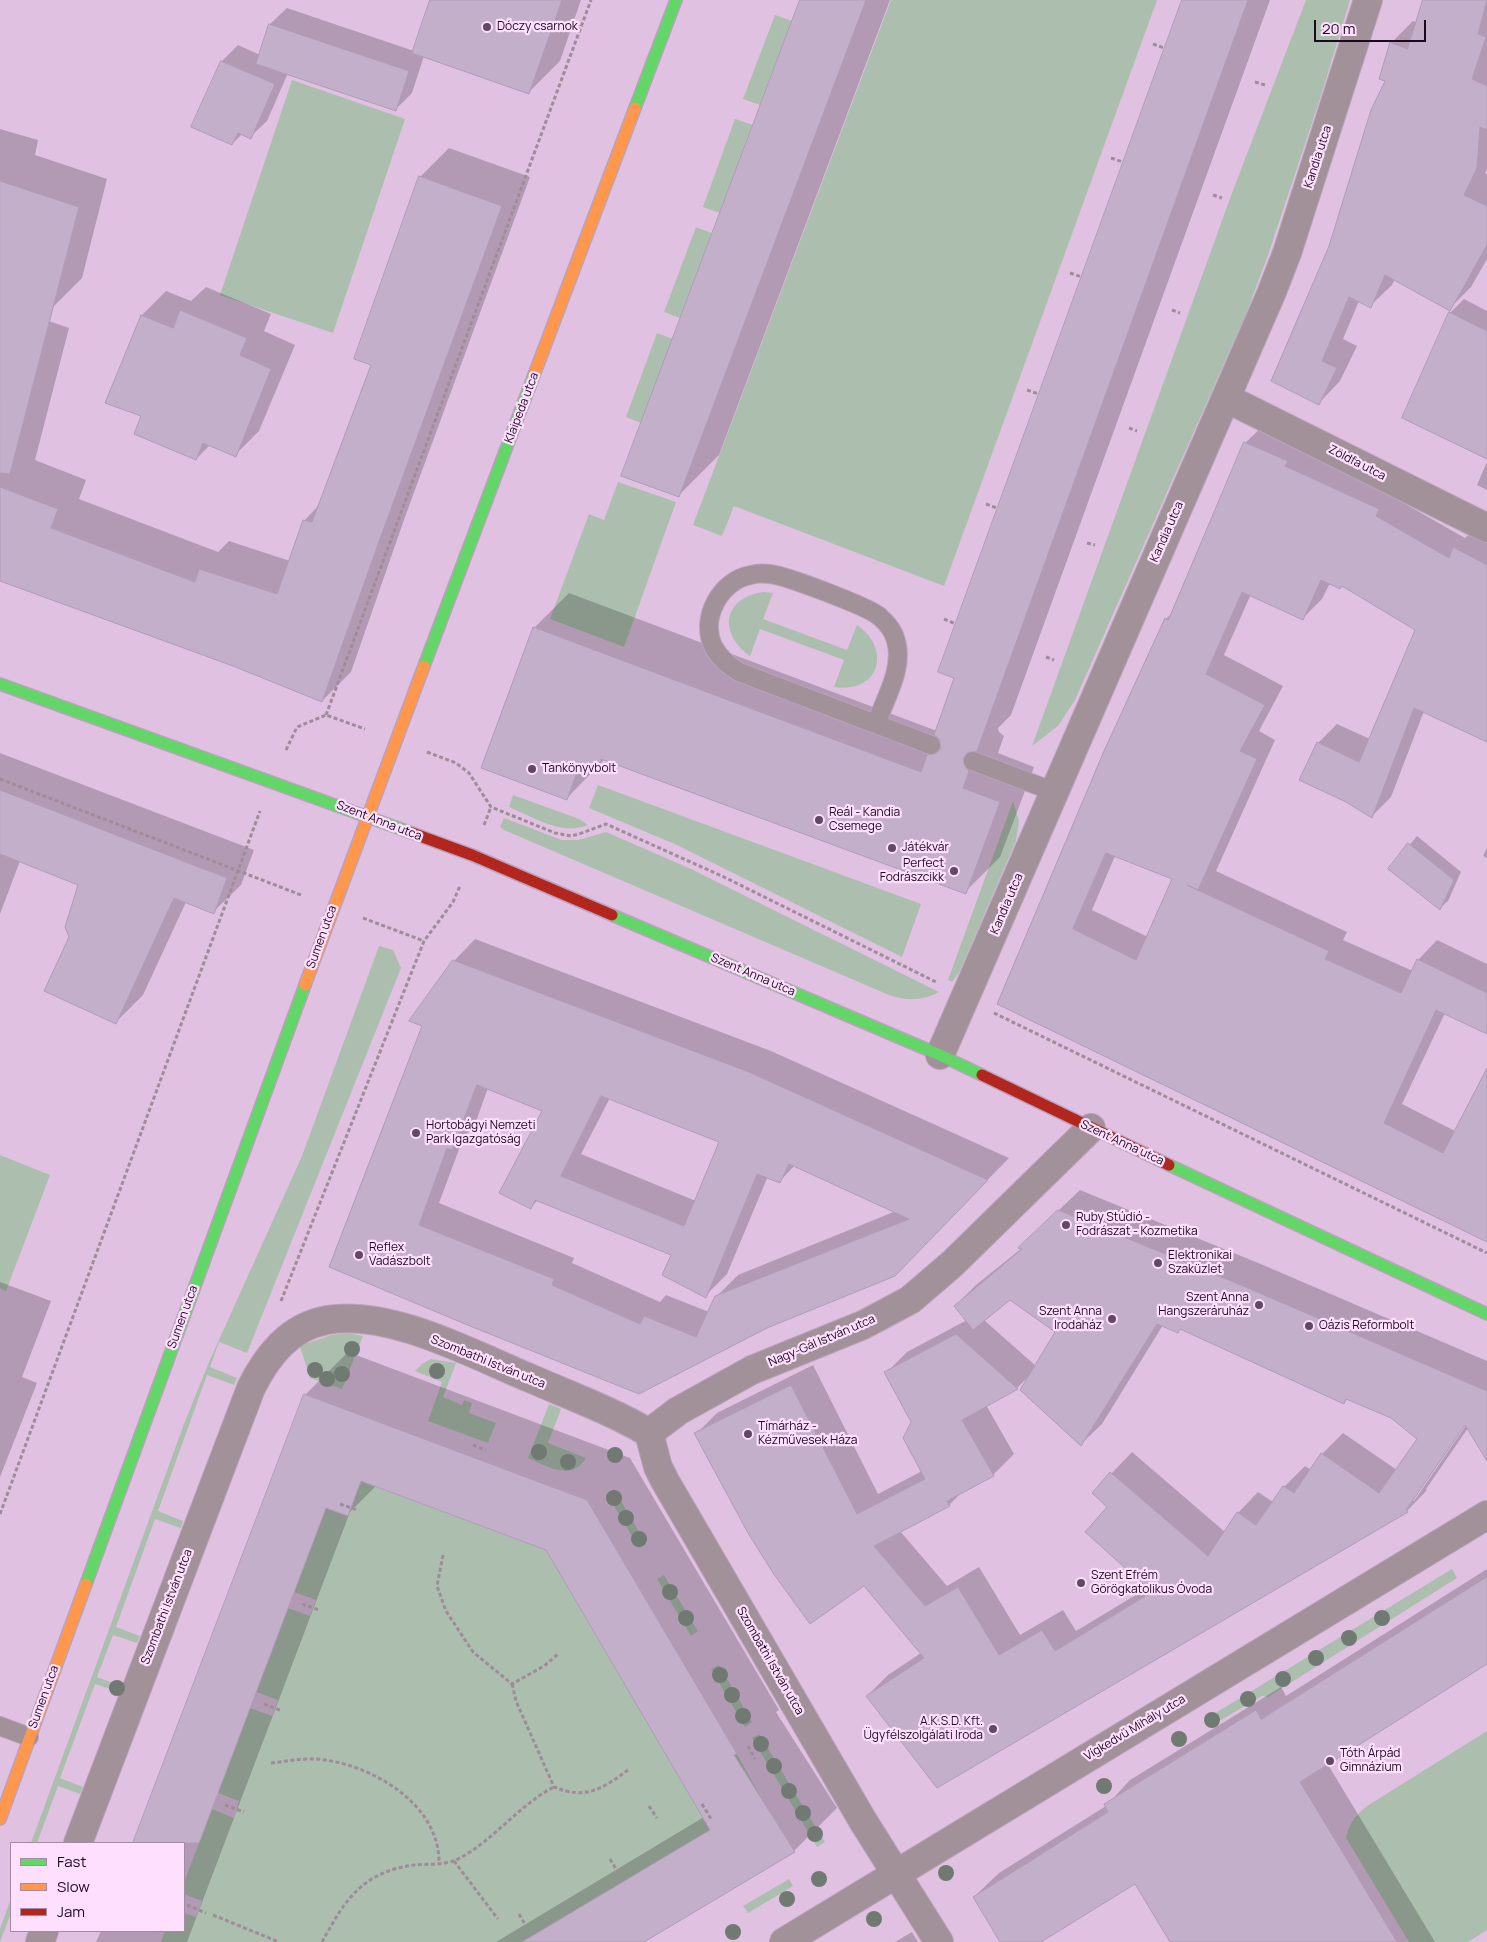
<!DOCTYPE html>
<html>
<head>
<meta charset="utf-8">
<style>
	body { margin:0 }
	#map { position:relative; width:1487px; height:1942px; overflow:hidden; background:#e0c1e2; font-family:Manrope,sans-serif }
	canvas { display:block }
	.legend { position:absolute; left:10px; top:1842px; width:175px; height:90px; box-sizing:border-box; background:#fee0fe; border:1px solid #a48aa4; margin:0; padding:6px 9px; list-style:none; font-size:15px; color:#1d091e }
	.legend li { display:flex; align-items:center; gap:10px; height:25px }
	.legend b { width:25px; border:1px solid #a48aa4 }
	.scale { position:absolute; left:1314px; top:20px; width:112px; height:22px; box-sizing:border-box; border:2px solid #1d091e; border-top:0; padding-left:6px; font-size:15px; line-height:18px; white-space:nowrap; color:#1d091e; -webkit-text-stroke:4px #fee0fe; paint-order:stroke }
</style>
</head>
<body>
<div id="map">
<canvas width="1487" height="1942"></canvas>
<ul class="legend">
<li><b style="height:6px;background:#63d668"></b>Fast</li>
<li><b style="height:6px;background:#ff974d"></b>Slow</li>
<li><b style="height:6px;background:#b3261e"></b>Jam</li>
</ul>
<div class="scale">20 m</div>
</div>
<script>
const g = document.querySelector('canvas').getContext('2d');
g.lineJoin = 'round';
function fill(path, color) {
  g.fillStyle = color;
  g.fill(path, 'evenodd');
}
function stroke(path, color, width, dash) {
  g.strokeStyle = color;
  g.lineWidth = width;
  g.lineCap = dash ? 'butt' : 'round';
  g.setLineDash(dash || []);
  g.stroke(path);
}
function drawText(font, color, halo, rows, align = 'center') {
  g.font = font + ' Manrope,sans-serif';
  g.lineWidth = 4.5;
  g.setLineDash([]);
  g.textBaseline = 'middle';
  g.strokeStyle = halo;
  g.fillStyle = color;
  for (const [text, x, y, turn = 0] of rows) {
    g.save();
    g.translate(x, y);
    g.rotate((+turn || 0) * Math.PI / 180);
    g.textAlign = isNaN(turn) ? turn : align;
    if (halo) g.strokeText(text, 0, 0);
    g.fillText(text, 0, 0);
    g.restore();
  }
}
fill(new Path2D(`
	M 891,0 L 1157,0 L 944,586 L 734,506 L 722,536 L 693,525 Z
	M 1306,0 L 1350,0 L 1320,99 L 1268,255 L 1246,314 L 1075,700 L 1058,726 L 1032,746 L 1232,193 Z
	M 775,15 L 792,21 L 760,105 L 743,99 Z
	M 292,80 L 405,119 L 333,333 L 220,295 Z
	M 735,119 L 753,125 L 720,213 L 703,207 Z
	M 696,227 L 712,233 L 680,318 L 664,312 Z
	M 657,333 L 673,339 L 641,423 L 626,417 Z
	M 618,482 L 676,502 L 624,647 L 550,619 L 589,514 L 604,520 Z
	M 763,592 L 773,593 L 763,619 L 847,650 L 857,625 C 892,649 880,694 834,687 L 844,660 L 760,629 L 750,656 C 718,633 723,598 763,592 Z
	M 598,785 L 921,904 L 902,957 L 677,845 L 589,808 Z
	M 513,795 L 579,819 L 588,825 C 561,836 534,817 509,807 Z
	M 1013,801 L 1019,821 L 1016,841 L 960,971 L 952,982 L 948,980 Z
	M 504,818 L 562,840 L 579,840 L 606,832 L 691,869 L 939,992 C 923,1001 905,1001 889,995 L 504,830 L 500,827 Z
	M 379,946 L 393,950 L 401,968 L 247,1353 L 219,1342 L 210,1367 L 237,1378 L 234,1385 L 207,1375 L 158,1511 L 183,1521 L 181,1528 L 155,1519 L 116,1627 L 140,1636 L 137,1643 L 113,1635 L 97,1677 L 121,1686 L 119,1692 L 95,1684 L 60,1778 L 83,1787 L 80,1794 L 58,1786 L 37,1843 L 31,1843 L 184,1424 L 209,1362 L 302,1156 Z
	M 0,1155 L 50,1175 L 6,1291 L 0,1288 Z
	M 347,1333 L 363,1336 L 342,1389 L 310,1378 L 300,1346 L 331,1335 Z
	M 431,1359 L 456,1363 L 443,1397 L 462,1405 L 464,1400 L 472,1403 L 469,1413 L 496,1423 L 488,1443 L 428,1421 L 442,1382 L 415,1371 L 422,1364 Z
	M 549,1404 L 561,1409 L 548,1443 L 586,1458 C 572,1482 547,1466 528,1458 Z
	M 339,1473 L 546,1550 L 685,1785 L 737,1754 L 762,1799 L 523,1942 L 161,1942 L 165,1931 L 184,1931 L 184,1913 L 196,1917 L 202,1901 L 184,1894 L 184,1882 L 212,1809 L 234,1818 L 239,1801 L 218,1793 L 250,1708 L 272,1716 L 278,1700 L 256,1692 L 288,1608 L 310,1616 L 316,1600 L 294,1592 L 326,1508 L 348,1516 Z
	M 614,1489 L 646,1544 L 639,1548 L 607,1494 Z
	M 1452,1569 L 1457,1578 L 1268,1697 L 1262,1696 L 1209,1727 L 1204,1720 Z
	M 664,1575 L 698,1631 L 691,1636 L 657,1579 Z
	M 719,1665 L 752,1722 L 745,1727 L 711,1669 Z
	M 1487,1731 L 1487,1930 L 1468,1942 L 1409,1942 L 1346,1838 C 1349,1823 1355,1816 1367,1806 Z
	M 759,1734 L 825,1842 L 817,1847 L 752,1738 Z
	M 789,1879 L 793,1886 L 748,1913 L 743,1906 Z
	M 11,1898 L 11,1913 L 0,1942 L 0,1929 Z`), '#acbeae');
fill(new Path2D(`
	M 431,0 L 581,0 L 560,61 L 528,93 L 424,56 L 412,93 L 395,110 L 288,73 L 267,121 L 250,137 L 242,134 L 232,144 L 222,61 L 238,45 L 260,55 L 270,24 L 287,8 L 414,51 Z
	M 801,0 L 890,0 L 719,455 L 678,496 Z
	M 1183,0 L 1270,0 L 1011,715 L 998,728 L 999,732 L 1004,736 L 998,753 L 1034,767 L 1000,857 L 965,892 L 605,759 L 567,798 L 534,628 L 569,593 L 937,731 Z
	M 1425,0 L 1487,0 L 1487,169 L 1485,173 L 1487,174 L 1487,259 L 1471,287 L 1449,309 L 1395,279 L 1392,285 L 1370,306 L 1359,301 L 1343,339 L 1357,346 L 1340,381 L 1319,403 L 1330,246 L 1387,80 L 1391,43 L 1413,21 L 1417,23 Z
	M 0,129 L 38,140 L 35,155 L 107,179 L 82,278 L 53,307 L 0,284 Z
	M 449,148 L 530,177 L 405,517 L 351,672 L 322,701 L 234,665 L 0,580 L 0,304 L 69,328 L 35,460 L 86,480 L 79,499 L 218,552 L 229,541 L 290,561 L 304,521 L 319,505 L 373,364 L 420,177 Z
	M 206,287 L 271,314 L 264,331 L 295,345 L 259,431 L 235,455 L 210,445 L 196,459 L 143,415 L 142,315 L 166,291 L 191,301 Z
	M 1464,299 L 1487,311 L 1487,458 L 1450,313 Z
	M 1265,424 L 1465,538 L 1474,529 L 1487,536 L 1487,740 L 1424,711 L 1391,797 L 1372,816 L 1318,743 L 1337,724 L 1370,739 L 1417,630 L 1343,585 L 1330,583 L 1322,599 L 1303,618 L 1251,594 L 1224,655 L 1283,686 L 1259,731 L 1275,740 L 1216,871 L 1347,932 L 1343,940 L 1413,971 L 1418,960 L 1437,940 L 1487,964 L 1487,1032 L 1445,1013 L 1402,1104 L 1455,1131 L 1487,1068 L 1487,1241 L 998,1003 L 1166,619 L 1173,612 L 1245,443 ZM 1115,856 L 1174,879 L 1148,937 L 1092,910 Z
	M 1487,462 L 1487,490 L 1477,485 Z
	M 0,753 L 254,850 L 241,885 L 213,912 L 186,902 L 143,995 L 116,1022 L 70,937 L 79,884 L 20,861 L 0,914 Z
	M 1417,836 L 1461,872 L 1448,901 L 1440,908 L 1390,869 Z
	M 1487,848 L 1487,858 L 1483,856 Z
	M 475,939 L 771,1051 L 1009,1158 L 917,1252 L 639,1393 L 330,1267 L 454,961 ZM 488,1088 L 544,1110 L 531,1207 L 538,1200 L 673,1254 L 705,1296 L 727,1274 L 768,1176 L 780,1181 L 795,1165 L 896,1211 L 738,1275 L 716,1297 L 709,1312 L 666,1295 L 660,1302 L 572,1263 L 574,1258 L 439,1203 L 464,1136 L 474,1127 ZM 610,1098 L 721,1141 L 696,1201 L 581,1154 Z
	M 1080,1190 L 1263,1265 L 1487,1361 L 1487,1459 L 1468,1428 L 1426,1489 L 1427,1490 L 1407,1511 L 937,1787 L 867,1696 L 888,1675 L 921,1653 L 864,1584 L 696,1434 L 717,1413 L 813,1365 L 878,1494 L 922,1471 L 912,1422 L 886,1373 L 907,1352 L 967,1320 L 955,1306 L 976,1285 L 1022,1248 L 1020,1247 ZM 1010,1298 L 1057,1332 L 1036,1366 L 984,1320 ZM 1163,1325 L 1178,1331 L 1181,1328 L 1344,1403 L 1347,1399 L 1392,1417 L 1418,1439 L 1397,1470 L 1343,1433 L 1322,1454 L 1311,1470 L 1305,1466 L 1284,1487 L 1273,1502 L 1258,1492 L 1238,1513 L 1225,1532 L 1132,1452 L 1093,1493 L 1108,1507 L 1149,1587 L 1076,1631 L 1063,1610 L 1020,1635 L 979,1567 L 947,1586 L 900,1531 L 949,1505 L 963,1491 L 993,1475 L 1014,1454 L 986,1405 L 1017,1388 L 1029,1376 L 1081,1444 L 1102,1424 ZM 1467,1419 L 1469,1421 L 1414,1501 L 1411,1501 Z
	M 0,1282 L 51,1301 L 22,1377 L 37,1383 L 0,1477 Z
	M 348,1352 L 630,1458 L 779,1710 L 776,1712 L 837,1808 L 794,1851 L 641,1942 L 496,1942 L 704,1817 L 546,1549 L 377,1485 L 350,1512 L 187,1942 L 96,1942 L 101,1931 L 184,1931 L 184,1843 L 134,1843 L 305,1395 Z
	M 1487,1569 L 1487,1663 L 1327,1763 L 1435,1942 L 1172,1942 L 1135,1883 L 1039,1942 L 1001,1942 L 974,1897 L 999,1873 L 1106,1806 L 1130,1780 L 1281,1687 L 1286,1696 Z
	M 912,1932 L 918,1942 L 895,1942 Z`), '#0003');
const building = new Path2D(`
	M 430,0 L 562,0 L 529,94 L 412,53 Z
	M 800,0 L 866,0 L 679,497 L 621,476 Z
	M 1182,0 L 1248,0 L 977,751 L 967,753 L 963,758 L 965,767 L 969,771 L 963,788 L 1000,802 L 966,894 L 601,759 L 597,770 L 580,764 L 567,800 L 481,768 L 533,627 L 921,772 L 927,755 L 937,753 L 941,748 L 939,739 L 934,735 L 954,678 L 938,672 Z
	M 1423,0 L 1487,0 L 1478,34 L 1486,37 L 1472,79 L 1487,86 L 1487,130 L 1480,127 L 1477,168 L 1464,195 L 1487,206 L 1487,245 L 1450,311 L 1385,275 L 1371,308 L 1349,297 L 1322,361 L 1337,368 L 1319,405 L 1271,381 L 1329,246 L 1371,110 L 1385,81 L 1379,79 L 1390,42 L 1407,49 Z
	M 269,24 L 409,71 L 396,111 L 256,64 Z
	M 221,61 L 275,84 L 251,139 L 238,133 L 232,145 L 191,127 Z
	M 419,176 L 502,206 L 377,547 L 322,702 L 233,666 L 0,581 L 0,487 L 58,509 L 51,528 L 195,582 L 199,569 L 277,594 L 303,520 L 312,522 L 371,365 L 354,359 Z
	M 0,181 L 79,207 L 10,474 L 0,473 Z
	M 180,310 L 247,338 L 240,355 L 271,369 L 236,457 L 203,443 L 196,460 L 134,434 L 141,416 L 105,403 L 141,315 L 173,328 Z
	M 1449,312 L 1487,331 L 1487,459 L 1402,418 Z
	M 1244,442 L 1288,461 L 1285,466 L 1379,509 L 1376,516 L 1449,558 L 1453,547 L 1487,565 L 1487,742 L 1414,708 L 1372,818 L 1346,802 L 1299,780 L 1317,742 L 1359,762 L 1415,630 L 1342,586 L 1340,589 L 1321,580 L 1303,620 L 1242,592 L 1206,674 L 1265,705 L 1240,751 L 1257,759 L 1198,890 L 1187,885 L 1329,951 L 1325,959 L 1401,993 L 1417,959 L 1487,993 L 1487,1034 L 1436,1010 L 1384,1123 L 1443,1153 L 1487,1068 L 1487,1242 L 997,1004 L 1104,751 L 1165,618 L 1168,620 ZM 1106,853 L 1172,879 L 1136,960 L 1073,929 Z
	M 0,790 L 227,878 L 214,914 L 174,898 L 116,1024 L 44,991 L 69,937 L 65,927 L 78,885 L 0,854 Z
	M 1408,843 L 1454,880 L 1440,910 L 1388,869 Z
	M 453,960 L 749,1072 L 988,1180 L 895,1276 L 767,1328 L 639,1394 L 470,1326 L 329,1267 L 422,1026 L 409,1021 ZM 477,1085 L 542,1111 L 499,1193 L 531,1209 L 535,1200 L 671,1255 L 662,1275 L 706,1298 L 757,1174 L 780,1183 L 789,1164 L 909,1219 L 715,1296 L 696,1337 L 644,1316 L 640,1324 L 552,1285 L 554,1279 L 419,1225 L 447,1148 L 452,1150 ZM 601,1096 L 719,1142 L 684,1226 L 561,1176 Z
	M 1058,1210 L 1241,1285 L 1487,1391 L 1487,1461 L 1465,1425 L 1406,1510 L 1408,1512 L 937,1788 L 866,1696 L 924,1658 L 864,1586 L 810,1624 L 773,1573 L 748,1533 L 694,1433 L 791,1385 L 857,1514 L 925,1479 L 903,1438 L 911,1422 L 884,1372 L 956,1334 L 1018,1389 L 962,1420 L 994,1476 L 947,1501 L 950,1506 L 874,1546 L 925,1606 L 958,1587 L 999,1655 L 1042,1630 L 1055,1651 L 1152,1592 L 1085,1532 L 1107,1507 L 1092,1493 L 1110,1472 L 1208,1556 L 1237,1512 L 1256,1525 L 1283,1486 L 1294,1493 L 1321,1453 L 1379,1493 L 1417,1439 L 1391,1418 L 1346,1399 L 1344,1404 L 1180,1329 L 1178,1333 L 1157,1324 L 1081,1446 L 1020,1390 L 1055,1332 L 1010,1300 L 973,1330 L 954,1306 L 1022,1249 L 1018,1248 Z
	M 304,1394 L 587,1500 L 737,1754 L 734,1755 L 795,1852 L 644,1942 L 522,1942 L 710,1830 L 546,1550 L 361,1481 L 348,1516 L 326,1508 L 199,1843 L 133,1843 Z
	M 1487,1577 L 1487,1664 L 1300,1782 L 1397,1942 L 1170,1942 L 1135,1884 L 1041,1942 L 1000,1942 L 973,1897 L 1108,1812 L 1104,1804 L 1256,1710 L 1261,1719 Z`);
fill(building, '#c3afca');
stroke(building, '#af9bb7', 1);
const lane = new Path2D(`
	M 876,724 C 885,699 904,668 896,641 C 894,631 887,623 879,616 C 866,606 787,576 770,574 C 763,573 757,573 751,575 C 721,580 700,617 713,646 C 719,658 728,665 739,672 L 931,745
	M 973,761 L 1055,792
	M 0,1726 L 29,1737`);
const street = new Path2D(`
	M 1228,399 L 1487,528
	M 940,1055 L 1271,294 L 1287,253 L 1368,0
	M 649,1433 L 678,1411 L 752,1370 L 863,1325 L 910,1300 L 952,1264 L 1091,1128
	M 78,1843 L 251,1388 C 267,1356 289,1327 327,1320 C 390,1309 474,1355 532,1379 C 571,1396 612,1411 649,1433 L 658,1467 L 665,1481 L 863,1821 L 939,1942
	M 40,1942 L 44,1931
	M 784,1942 L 1487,1515`);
const fast = new Path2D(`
	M 635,108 L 676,0
	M 424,666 L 534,375
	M 0,684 L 412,833
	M 612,915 L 940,1055 L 982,1075
	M 1169,1165 L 1487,1314
	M 86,1584 L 305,985`);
const slow = new Path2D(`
	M 534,375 L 635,108
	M 305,985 L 424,666
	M 0,1819 L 86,1584`);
const jam = new Path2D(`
	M 412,833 L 472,855 L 612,915
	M 982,1075 L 1169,1165`);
stroke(lane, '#baa2bc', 20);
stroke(street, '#baa2bc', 30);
stroke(fast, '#baa2bc', 14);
stroke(slow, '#baa2bc', 14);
stroke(jam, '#baa2bc', 14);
stroke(new Path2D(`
	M 1153,44 L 1164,48
	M 1255,82 L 1265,85
	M 1111,158 L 1123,162
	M 1213,195 L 1222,198
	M 1070,273 L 1082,277
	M 1172,310 L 1180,313
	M 1027,390 L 1039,394
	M 1129,428 L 1137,431
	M 986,504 L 997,508
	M 1087,543 L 1095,545
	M 944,619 L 956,624
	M 1046,657 L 1054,660
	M 326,715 L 591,0
	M 286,750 L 297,727 L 326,715 L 365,729
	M 427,752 L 456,763 L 469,773 L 491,807 L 555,833 L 571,836 L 579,834 L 606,824 L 724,877 L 936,982
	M 0,779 L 301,895
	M 484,825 L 491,807
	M 363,918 L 424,941
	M 994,1013 L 1487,1253
	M 281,1301 L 424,941 L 453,902 L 460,886
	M 473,1445 L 486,1450
	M 340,1504 L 357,1510
	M 0,1514 L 260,811
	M 443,1555 L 437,1586 L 446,1611 L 473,1652 L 512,1684 L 544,1666 L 558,1654
	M 302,1604 L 319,1610
	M 512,1684 L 516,1701 L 554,1787 C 586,1800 602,1789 628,1770
	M 264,1704 L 282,1711
	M 748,1746 L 755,1759
	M 271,1763 C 289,1761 306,1757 325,1760 C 375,1767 439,1805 439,1862
	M 702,1804 L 711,1819
	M 225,1805 L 244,1812
	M 649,1806 L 657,1818
	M 610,1859 L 619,1874
	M 454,1861 L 498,1919
	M 187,1905 L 206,1913
	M 519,1914 L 527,1928
	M 213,1915 L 279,1942
	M 322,1942 C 345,1900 362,1872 414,1865 C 426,1864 445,1865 456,1860 C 493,1842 517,1806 554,1787`), '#9f8c99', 3, [4, 2.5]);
stroke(lane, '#a29199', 18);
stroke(street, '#a29199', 28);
stroke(fast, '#63d668', 11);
stroke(slow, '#ff974d', 11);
stroke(jam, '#b3261e', 11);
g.fillStyle = '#707a73';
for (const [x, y] of [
	[352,1349],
	[315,1370],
	[437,1371],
	[342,1374],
	[327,1379],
	[539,1452],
	[615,1455],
	[568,1462],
	[614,1498],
	[626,1518],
	[639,1539],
	[670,1592],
	[686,1618],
	[1382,1618],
	[1349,1638],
	[1316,1658],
	[720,1675],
	[1283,1679],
	[117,1688],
	[732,1695],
	[1248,1699],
	[743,1716],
	[1212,1720],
	[1179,1739],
	[761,1744],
	[774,1766],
	[1104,1786],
	[789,1791],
	[803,1813],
	[815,1834],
	[946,1873],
	[819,1879],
	[787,1899],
	[874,1919],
	[733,1932]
]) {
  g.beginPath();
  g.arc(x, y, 8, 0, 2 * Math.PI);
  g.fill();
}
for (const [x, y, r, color] of [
	[487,27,5,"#614963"],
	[532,769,5,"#614963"],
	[819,820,5,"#614963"],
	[892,848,5,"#614963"],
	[954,871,5,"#614963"],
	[416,1133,5,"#614963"],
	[1066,1225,5,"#614963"],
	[359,1255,5,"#614963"],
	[1158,1263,5,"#614963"],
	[1259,1305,5,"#614963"],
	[1112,1319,5,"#614963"],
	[1309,1326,5,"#614963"],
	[748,1434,5,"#614963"],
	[1081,1583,5,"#614963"],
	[993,1729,5,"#614963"],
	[1330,1761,5,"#614963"]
]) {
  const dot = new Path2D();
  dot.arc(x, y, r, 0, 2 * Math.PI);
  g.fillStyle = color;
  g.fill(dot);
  stroke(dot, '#fee0fe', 2);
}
drawText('12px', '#1d091e', '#fee0fe', [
	["Dóczy csarnok",497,27],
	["Tankönyvbolt",542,769],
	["Reál - Kandia",829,813],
	["Csemege",829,827],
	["Játékvár",902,848],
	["Perfect",944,864,"right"],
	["Fodrászcikk",944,878,"right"],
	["Hortobágyi Nemzeti",426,1126],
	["Park Igazgatóság",426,1140],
	["Ruby Stúdió -",1076,1218],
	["Fodrászat - Kozmetika",1076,1232],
	["Reflex",369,1248],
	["Vadászbolt",369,1262],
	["Elektronikai",1168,1256],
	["Szaküzlet",1168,1270],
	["Szent Anna",1249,1298,"right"],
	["Hangszeráruház",1249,1312,"right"],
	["Szent Anna",1102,1312,"right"],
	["Irodaház",1102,1326,"right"],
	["Oázis Reformbolt",1319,1326],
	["Tímárház -",758,1427],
	["Kézművesek Háza",758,1441],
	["Szent Efrém",1091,1576],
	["Görögkatolikus Óvoda",1091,1590],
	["A.K.S.D. Kft.",983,1722,"right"],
	["Ügyfélszolgálati Iroda",983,1736,"right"],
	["Tóth Árpád",1340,1754],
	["Gimnázium",1340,1768]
], 'left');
drawText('12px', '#1d091e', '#fee0fe', [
	["Kandia utca",1318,157,-72],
	["Klaipeda utca",522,408,-69],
	["Zöldfa utca",1357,463,27],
	["Kandia utca",1167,532,-66],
	["Szent Anna utca",379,821,21],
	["Kandia utca",1007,904,-67],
	["Sumen utca",322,937,-70],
	["Szent Anna utca",753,975,23],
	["Szent Anna utca",1122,1143,25],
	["Sumen utca",183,1317,-70],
	["Nagy-Gál István utca",822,1341,-23],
	["Szombathi István utca",488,1362,22],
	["Szombathi István utca",167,1607,-69],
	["Szombathi István utca",770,1661,60],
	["Sumen utca",44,1697,-70],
	["Vígkedvű Mihály utca",1135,1728,-31]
]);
</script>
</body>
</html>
